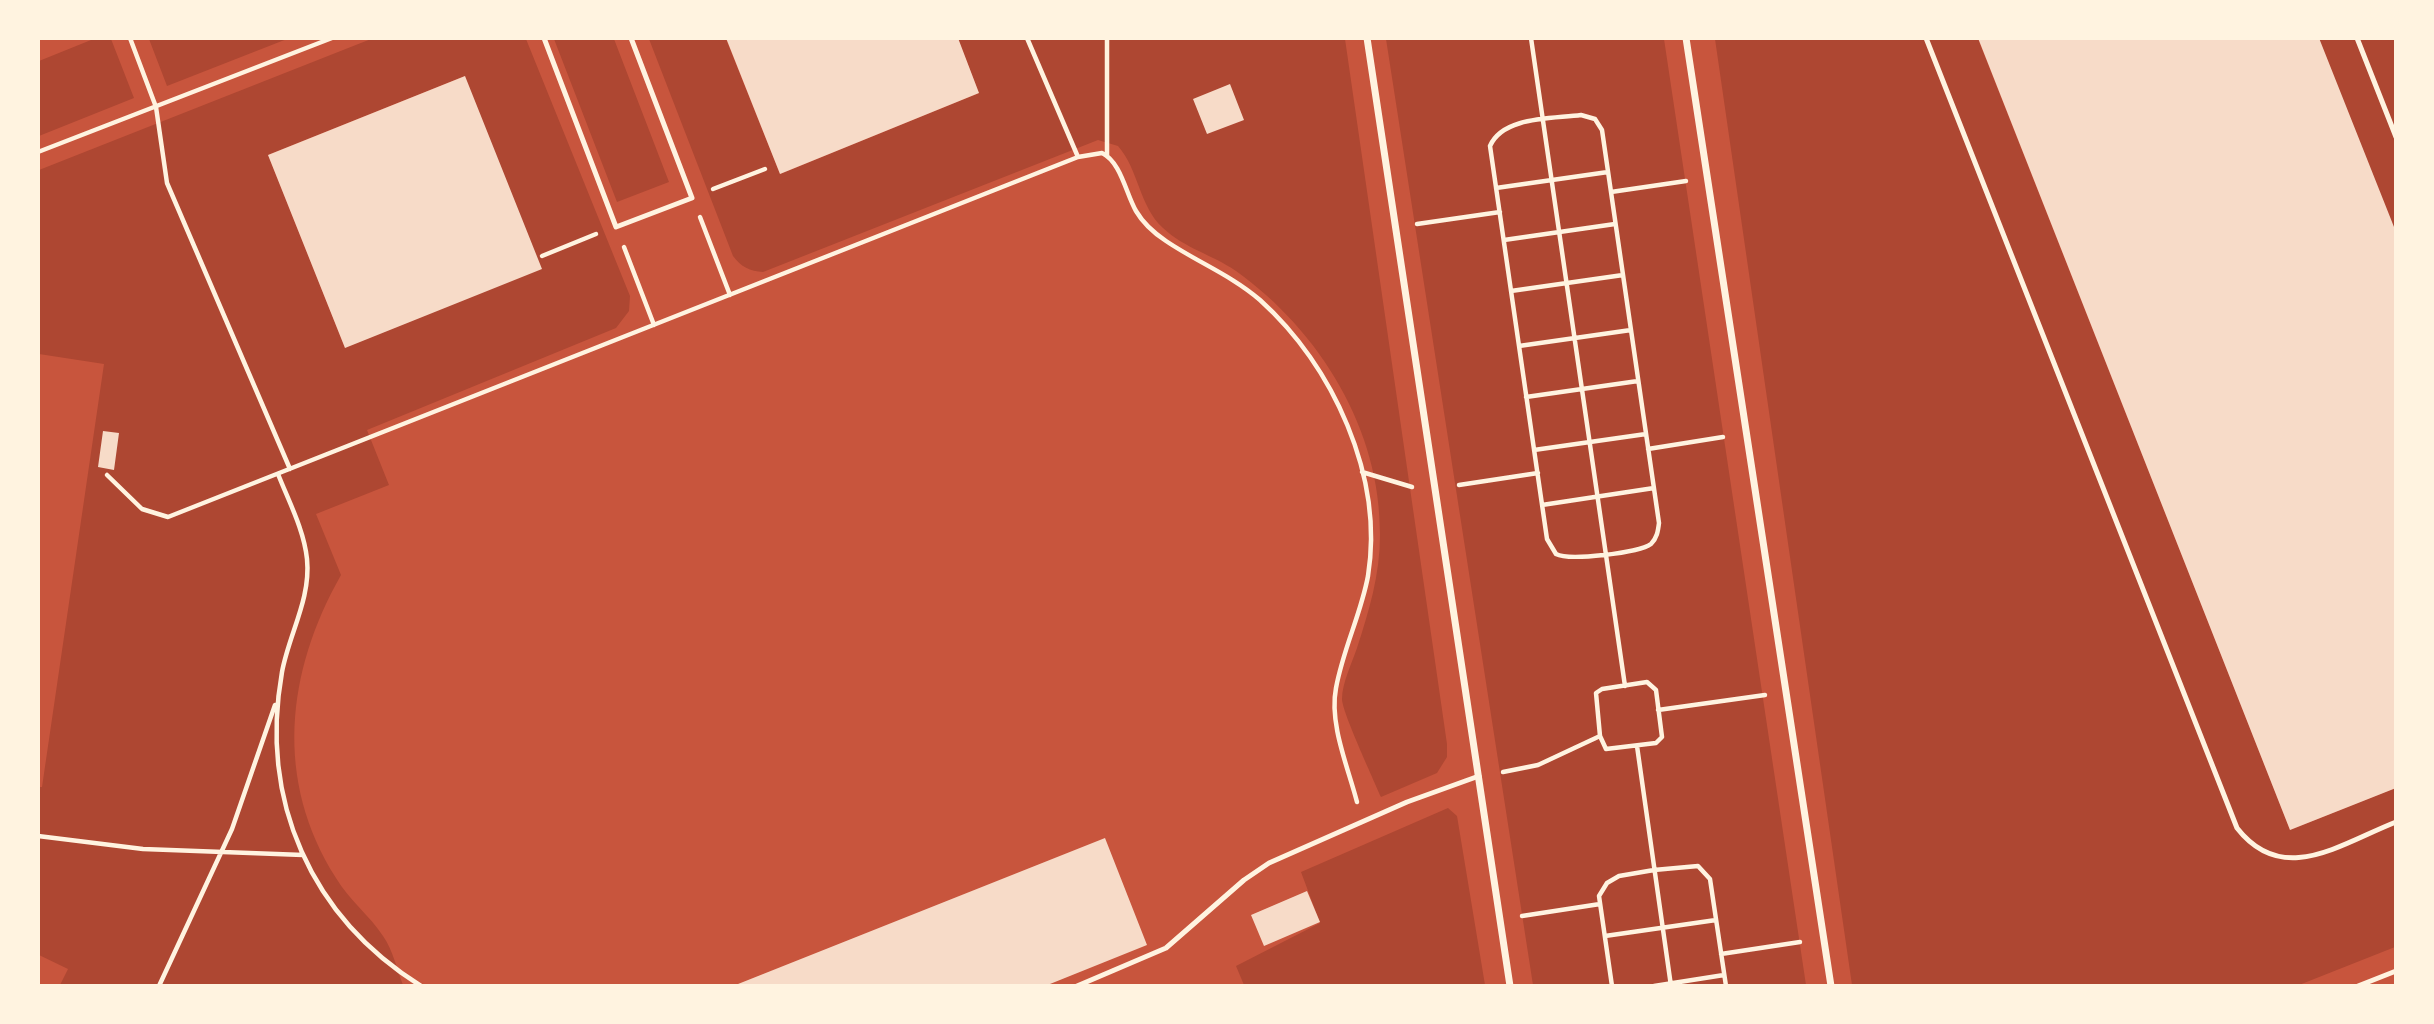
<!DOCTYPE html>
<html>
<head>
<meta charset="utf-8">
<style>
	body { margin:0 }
	#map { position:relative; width:2434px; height:1024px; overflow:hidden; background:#c8553d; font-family:"DM Sans",sans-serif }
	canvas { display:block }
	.frame { position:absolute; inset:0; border:40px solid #fff3e0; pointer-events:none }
</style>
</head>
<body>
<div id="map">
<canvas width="2434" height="1024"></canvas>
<div class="frame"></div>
</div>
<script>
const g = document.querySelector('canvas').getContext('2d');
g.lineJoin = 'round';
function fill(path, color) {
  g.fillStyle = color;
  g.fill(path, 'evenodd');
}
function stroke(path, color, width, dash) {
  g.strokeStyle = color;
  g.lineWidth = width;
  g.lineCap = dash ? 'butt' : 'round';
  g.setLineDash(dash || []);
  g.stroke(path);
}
fill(new Path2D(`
	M 96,38 L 111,39 L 134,98 L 39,136 L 39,61 Z
	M 149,39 L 287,39 L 167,86 Z
	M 371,39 L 526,39 L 630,296 L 629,311 L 616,328 L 367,430 L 389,485 L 316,514 L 341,575 C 286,672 274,780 336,878 C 349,900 370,916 383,936 C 393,950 397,970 403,985 L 60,985 L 68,969 L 39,955 L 39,787 L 42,787 L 104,364 L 39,354 L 39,170 ZM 465,76 L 345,348 L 268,155 Z
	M 554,39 L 614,39 L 669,182 L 617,202 Z
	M 649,39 L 726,39 L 780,174 L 979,93 L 958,39 L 1345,39 L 1447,744 L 1447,757 L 1437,773 L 1381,797 C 1374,780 1342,712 1342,699 C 1342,683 1352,663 1357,648 C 1369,611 1380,575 1380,535 C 1381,430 1320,331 1236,271 C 1213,255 1184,248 1163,228 C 1139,206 1139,170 1118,146 L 1098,140 L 763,272 C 750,271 741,267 733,256 Z
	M 1386,39 L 1664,39 L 1806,985 L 1533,985 Z
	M 1715,39 L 1978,39 L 2290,830 L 2395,788 L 2395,947 L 2299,985 L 1852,985 Z
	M 2319,39 L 2395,39 L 2395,232 Z
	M 1448,808 L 1457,816 L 1485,985 L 1244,985 L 1236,966 L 1320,923 L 1301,872 Z`), '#ae4732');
fill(new Path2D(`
	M 726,38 L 958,38 L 979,93 L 780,174 Z
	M 1978,38 L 2319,38 L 2396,232 L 2396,788 L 2290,830 Z
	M 465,76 L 542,269 L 345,348 L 268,155 Z
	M 1230,84 L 1244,120 L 1207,134 L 1193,99 Z
	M 103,431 L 119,433 L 114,470 L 98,467 Z
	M 1105,838 L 1147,945 L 1045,986 L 733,986 Z
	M 1307,891 L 1320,922 L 1264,946 L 1251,915 Z`), '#f7dbc8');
stroke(new Path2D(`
	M 130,38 L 156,107 L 167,183 L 290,469
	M 1027,38 L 1078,157
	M 1107,38 L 1107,155
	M 1531,38 L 1625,686
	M 1581,115 L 1595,119 L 1602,130 L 1659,523 C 1658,531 1657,538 1651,544 C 1639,553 1569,561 1556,554 L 1547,539 L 1490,146 C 1503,116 1553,119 1581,115 Z
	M 38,152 L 332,38
	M 1496,188 L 1608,172
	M 713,189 L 765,169
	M 1611,192 L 1686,181
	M 700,217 L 730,295
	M 1417,224 L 1500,212
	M 1504,240 L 1615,224
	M 624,247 L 654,325
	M 542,256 L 596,234
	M 1511,291 L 1623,275
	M 1519,346 L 1631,330
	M 1526,397 L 1638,381
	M 1648,449 L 1723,437
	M 1534,450 L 1646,434
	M 1362,472 L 1412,487
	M 278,474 C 289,502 304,530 307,559 C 311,599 289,634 282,672 C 259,801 311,917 421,986
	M 107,475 L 142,509 L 168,517 L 1078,157 L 1102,153 C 1121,162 1126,194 1136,211 C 1143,223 1154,233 1166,241 C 1197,262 1231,275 1260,300 C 1333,366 1384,476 1368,576 C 1361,614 1343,649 1336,688 C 1329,724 1348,767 1357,802
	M 1459,485 L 1538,473
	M 1542,505 L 1654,488
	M 1647,682 L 1656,690 L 1662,737 L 1656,743 L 1606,749 L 1600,736 L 1596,693 L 1602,689 Z
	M 1658,710 L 1765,695
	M 1637,746 L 1671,986
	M 1503,772 L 1538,765 L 1600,736
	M 38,836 L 143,849 L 303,855
	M 1522,916 L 1600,904
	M 1605,936 L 1716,920
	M 1721,954 L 1800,942
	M 159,986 L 232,829 L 275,705
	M 1612,986 L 1599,896 L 1607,883 L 1619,876 L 1654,870 L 1698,866 L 1710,879 L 1726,986
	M 1654,986 L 1724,975`), '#fff3e0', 4.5);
stroke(new Path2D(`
	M 544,38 L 616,227 L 692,198 L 631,38
	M 1926,38 L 2237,828 C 2283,887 2340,844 2396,822
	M 2357,38 L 2396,137
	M 1077,986 L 1166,948 L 1244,880 L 1269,863 L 1407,802 L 1479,776
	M 2358,986 L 2396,971`), '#fff3e0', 5);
stroke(new Path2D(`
	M 1367,38 L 1510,986
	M 1686,38 L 1831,986`), '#fff3e0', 7);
</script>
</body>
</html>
